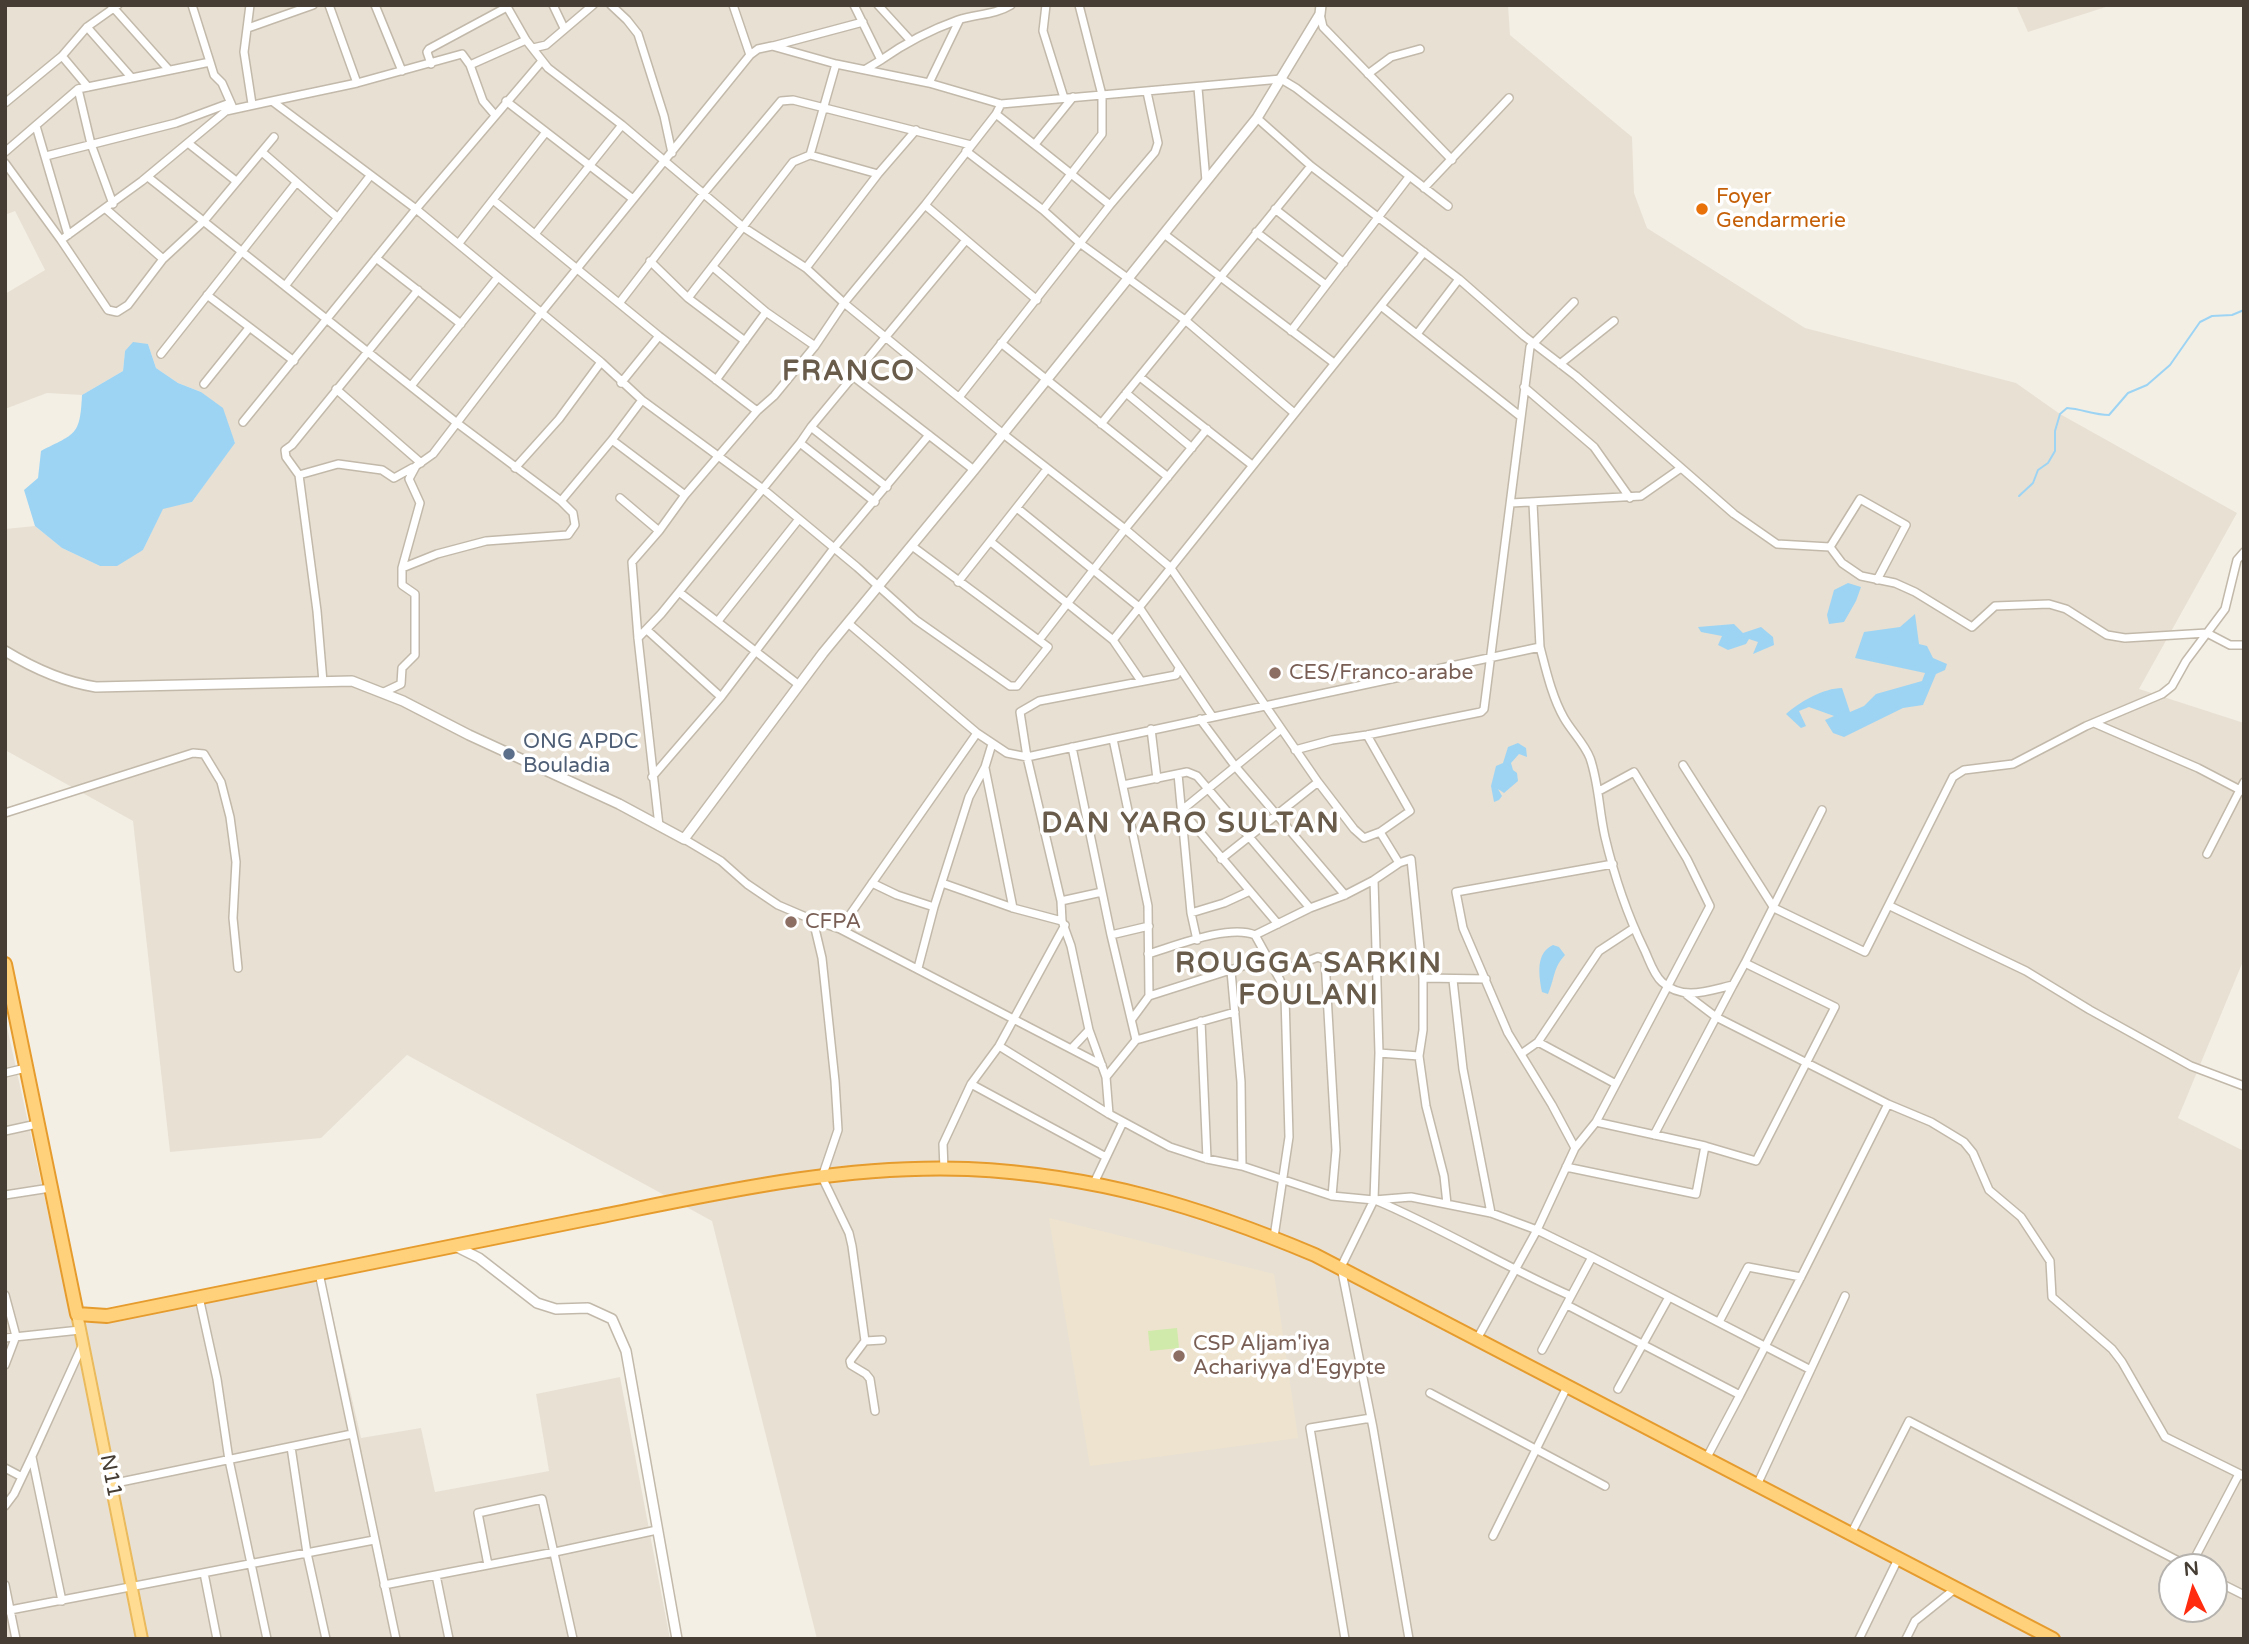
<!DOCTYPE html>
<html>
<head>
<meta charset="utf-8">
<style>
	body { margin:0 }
	#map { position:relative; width:2249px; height:1644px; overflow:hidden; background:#f3efe5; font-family:"Varela Round",sans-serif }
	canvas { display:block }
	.frame { position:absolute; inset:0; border:7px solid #463e34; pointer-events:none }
	.north { position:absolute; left:2158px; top:1553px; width:70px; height:70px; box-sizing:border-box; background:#fff; border:2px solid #b5b2ae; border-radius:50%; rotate:355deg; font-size:19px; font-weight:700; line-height:28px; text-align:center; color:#463e34 }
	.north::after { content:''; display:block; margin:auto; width:24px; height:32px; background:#ff2c10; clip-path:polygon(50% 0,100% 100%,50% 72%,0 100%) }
</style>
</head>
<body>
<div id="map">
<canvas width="2249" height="1644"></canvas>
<div class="frame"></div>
<div class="north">N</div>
</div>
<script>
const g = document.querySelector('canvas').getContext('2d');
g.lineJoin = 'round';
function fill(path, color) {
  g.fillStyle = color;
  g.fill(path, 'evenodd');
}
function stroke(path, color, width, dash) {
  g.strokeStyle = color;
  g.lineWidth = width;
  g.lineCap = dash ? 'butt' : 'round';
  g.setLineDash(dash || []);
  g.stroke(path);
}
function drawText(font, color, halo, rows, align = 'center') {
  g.font = font + ' "Varela Round",sans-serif';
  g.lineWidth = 7;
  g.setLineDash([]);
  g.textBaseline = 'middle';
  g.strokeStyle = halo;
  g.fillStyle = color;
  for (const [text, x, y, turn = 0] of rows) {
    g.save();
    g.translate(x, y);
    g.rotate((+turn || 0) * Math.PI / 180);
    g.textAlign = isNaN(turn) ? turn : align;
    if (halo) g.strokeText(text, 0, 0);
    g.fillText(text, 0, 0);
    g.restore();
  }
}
fill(new Path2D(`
	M 5,5 L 1508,5 L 1510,35 L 1632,137 L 1634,193 L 1647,228 L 1805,328 L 2016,383 L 2060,414 L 2237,513 L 2139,689 L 2244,723 L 2244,959 L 2178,1118 L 2244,1151 L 2244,1639 L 817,1639 L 712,1221 L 407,1055 L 321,1138 L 170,1152 L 133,821 L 5,750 L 5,529 L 35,526 L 62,548 L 100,566 L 143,550 L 163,508 L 192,502 L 235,442 L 201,392 L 178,383 L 156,368 L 148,344 L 125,351 L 123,371 L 82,395 L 47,393 L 5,409 L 5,294 L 45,270 L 15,211 L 5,215 ZM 2172,1567 L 2214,1567 L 2214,1609 L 2172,1609 Z
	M 2016,5 L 2112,5 L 2028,32 Z
	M 5,1018 L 73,1326 L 324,1277 L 361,1438 L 421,1428 L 435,1492 L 549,1471 L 536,1394 L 620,1377 L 670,1639 L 5,1639 Z`), '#e8e0d3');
fill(new Path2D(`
	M 1049,1218 L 1274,1274 L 1298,1438 L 1090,1466 Z`), '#eee3ce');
fill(new Path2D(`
	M 1177,1328 L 1179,1348 L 1150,1351 L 1148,1331 Z`), '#d0eaab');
fill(new Path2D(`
	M 133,342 L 148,344 L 156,368 L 178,383 L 201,392 L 223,408 L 235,443 L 192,502 L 163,509 L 143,550 L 117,566 L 100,566 L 62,548 L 35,526 L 24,490 L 38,478 L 41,451 C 76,433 80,436 82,395 L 123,371 L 125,351 Z
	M 1848,583 L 1861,587 L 1856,601 L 1844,622 L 1829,624 L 1827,615 L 1834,590 Z
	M 1915,614 L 1919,644 L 1927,646 L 1933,658 L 1947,664 L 1945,670 L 1936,674 L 1923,705 L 1903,708 L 1844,737 L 1833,733 L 1825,720 L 1834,716 L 1809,707 L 1799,711 L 1806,726 L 1801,728 L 1786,714 C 1799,702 1824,688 1842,688 L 1850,712 L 1864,706 L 1876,694 L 1922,681 L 1925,673 L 1855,658 L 1864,632 L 1900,627 Z
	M 1734,624 L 1743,633 L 1761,627 L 1773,637 L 1774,645 L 1753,654 L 1758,642 L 1749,639 L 1746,644 L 1728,650 L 1718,645 L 1722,636 L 1701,632 L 1698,627 Z
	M 1518,743 L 1526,748 L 1527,757 L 1519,754 L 1511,763 L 1513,770 L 1517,773 L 1518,781 L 1504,793 L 1498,789 L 1502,796 L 1499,800 L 1494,802 L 1491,786 L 1496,766 L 1503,763 L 1508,747 Z
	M 1553,945 L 1559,947 L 1565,955 C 1553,968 1555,978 1548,994 L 1542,992 C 1539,976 1535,953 1553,945 Z`), '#9dd4f4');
stroke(new Path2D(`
	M 2019,496 L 2033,483 L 2038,470 L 2048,463 L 2055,451 L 2055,431 L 2060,414 L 2067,408 C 2082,409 2094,415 2109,415 L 2128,393 L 2147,385 L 2170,365 L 2200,322 L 2212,316 L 2232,315 L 2244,310`), '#9dd4f4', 2);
const minor = new Path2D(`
	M 111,5 L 169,70
	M 192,5 L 210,62
	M 250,5 L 244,52 L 252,104
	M 329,5 L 357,83
	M 375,5 L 402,71
	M 506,5 L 526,40 L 548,68 L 622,125 L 743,227 L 806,268 L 844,303 L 1002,433 L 1125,529 L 1170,567 L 1318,782 L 1354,829 L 1364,838 L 1380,832 L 1410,811 L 1367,735
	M 553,5 L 564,28
	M 611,5 L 627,20 L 638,34 L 664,116 L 672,153
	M 733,5 L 750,55
	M 854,5 L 881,60 L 866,69
	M 878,5 L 910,40
	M 1046,5 L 1043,31 L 1064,98
	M 1320,14 L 1323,27 L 1452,160
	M 87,27 L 131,77
	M 248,28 L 313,5
	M 773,46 L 863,22
	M 533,48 L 546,45 L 593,5
	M 62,56 L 88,87
	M 881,60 C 905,43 930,30 958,20 C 976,14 995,15 1011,5
	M 431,64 L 427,52 L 429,49 L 507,7
	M 470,65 L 526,40
	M 1368,74 L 1391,57 L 1420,49
	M 929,83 L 959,21
	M 1198,88 L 1206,181
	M 272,101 L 357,83 L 462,54 L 470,65 L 483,101 L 495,115
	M 506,101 L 633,199
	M 5,103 L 62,56 L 87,27 L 118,5
	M 996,114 L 1110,205
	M 1257,118 L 1311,166 L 1459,279 L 1524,336 L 1576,376 L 1734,514 L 1777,544 L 1830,547 L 1842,563 L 1861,576 L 1895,583 L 1915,592 L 1972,627 L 1995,606 L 2049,604 L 2066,609 L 2107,635 L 2125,638 L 2207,633 L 2230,645 L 2244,645
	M 36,126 L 68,235
	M 188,143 L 236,181
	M 1035,144 L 1073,97
	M 966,151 L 1043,210 L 1081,244 L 1185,320 L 1293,412
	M 5,152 L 78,89
	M 262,152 L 338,218
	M 810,155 L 836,64
	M 46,156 L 176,123 L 230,103
	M 5,163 L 61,240 L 108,310 L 117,312 L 128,305 L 163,259 L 204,221 L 274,137
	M 148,177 L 457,423 L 561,501 L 573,513 L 575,525 L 568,535 L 486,541 L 437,554 L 402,568 L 402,585 L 415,594 L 415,655 L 402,668 L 401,684 L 384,692
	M 1424,188 L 1509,98
	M 493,200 L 659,336 L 757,411
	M 113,204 L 91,144 L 78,89 L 210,62 L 214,75 L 222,83 L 233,108
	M 925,205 L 1037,300
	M 106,209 L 163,259
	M 1275,209 L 1344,263
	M 1043,210 L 1102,134 L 1102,95 L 1079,5
	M 1256,232 L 1326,285
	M 535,234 L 622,125
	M 1164,234 L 1334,363
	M 61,240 L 142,181 L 226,111 L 272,101 L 416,209 L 601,362 L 642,400 L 763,489 L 857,567 L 916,620 L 1010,686 L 1017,686 L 1048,647 L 912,546
	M 459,243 L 546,132
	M 376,258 L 461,324
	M 650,261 L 688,298 L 745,341
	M 713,267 L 766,312 L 815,346
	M 806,268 L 878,174 L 916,130
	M 285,286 L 370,176
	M 207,295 L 294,361
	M 688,298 L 793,162 L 810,155 L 878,174
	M 620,302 L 704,193 L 781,101 L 793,100 L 971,145
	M 1381,306 L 1520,416
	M 1291,331 L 1409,177
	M 1417,334 L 1459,279
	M 1001,343 L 1168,477
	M 161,354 L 296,183
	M 1560,364 L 1614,321
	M 854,377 L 974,470
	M 1140,377 L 1252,465
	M 716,380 L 766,312
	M 621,383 L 659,336
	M 204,384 L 249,328
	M 411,386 L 498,277
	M 1524,387 L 1594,447 L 1630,498
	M 336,389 L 421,463
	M 1126,393 L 1192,448
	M 960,396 L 1110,205 L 1155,152 L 1158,143 L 1147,92
	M 243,422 L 416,209 L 542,61
	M 1101,424 L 1311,166
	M 811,427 L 887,487
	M 612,440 L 685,495
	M 800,443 L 875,502
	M 515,468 L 559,419 L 601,362
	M 299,475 L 286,457 L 285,450 L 292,445 L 418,290
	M 620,498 L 659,531
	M 561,501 L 612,440 L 642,400
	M 1511,503 L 1641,496 L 1681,468
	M 1533,503 L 1540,647 C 1546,670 1552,697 1564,718 C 1572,732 1584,743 1590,758 C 1599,784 1599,811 1605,837 C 1614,875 1627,914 1644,949 C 1649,959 1653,974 1662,982 C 1683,1001 1707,991 1733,985 L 1745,963 L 1835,1007 L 1756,1161 L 1705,1146 L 1596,1122
	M 1017,508 L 1139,607 L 1212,716
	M 991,542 L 1113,640 L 1141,681
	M 1830,547 L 1860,499 L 1906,525 L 1877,580
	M 402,568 L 420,503 L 409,479 L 416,466 L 433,454 L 541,313 L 750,55 L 758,49 L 772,46 L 836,64 L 929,83 L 1001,104 L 1281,79 L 1296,88 L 1448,206
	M 958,582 L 1047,469
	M 679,592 L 799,685
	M 718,621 L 799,519
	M 647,630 L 721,697
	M 638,638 L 661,614 L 800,443 L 811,427 L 966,240
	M 1039,640 L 1125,529 L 1207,429
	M 1113,640 L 1424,252
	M 323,682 L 317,611 L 299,475 L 338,464 L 382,470 L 394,478 L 412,468
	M 1200,719 L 1235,766 L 1345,895
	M 2094,723 L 2198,768 L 2244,792
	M 1151,729 L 1157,779
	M 977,733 L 1007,753 L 1027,757 L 1540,647
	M 1113,739 L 1148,906 L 1149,996
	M 1072,747 L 1111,935 L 1136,1040
	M 1295,750 L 1332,740 L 1367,735 L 1481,712 L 1484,709 L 1530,347 L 1574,302
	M 1683,765 L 1774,908 L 1865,952 L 1953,777 L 1964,770 L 2013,764 L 2086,726 L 2162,694 L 2172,686 L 2186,661 L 2225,609 L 2237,560 L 2244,552
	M 985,768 L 1013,908
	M 1178,774 L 1191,913 L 1197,940
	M 652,777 L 721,697 L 834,548 L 929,435
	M 1123,785 L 1187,772 L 1197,776 L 1310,908
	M 1182,810 L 1280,730
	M 1182,811 L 1278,924
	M 5,813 L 193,753 L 204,754 L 221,782 L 230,817 L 236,862 L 233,918 L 238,968
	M 659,826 L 638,638 L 632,562 L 659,531 L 685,495 L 757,411 L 774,396 L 815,346 L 844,303 L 925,205 L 996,114 L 1001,104
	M 1380,832 L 1399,863
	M 684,839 L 721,861 L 747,884 L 778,905 L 813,920 L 840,929 L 1102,1065
	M 2207,854 L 2244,782
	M 1221,859 L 1318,782
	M 1374,880 L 1379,1053 L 1374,1200 L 1341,1267 L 1373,1428 L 1409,1639
	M 872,883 L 897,895 L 934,907
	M 942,883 L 1013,908 L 1062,921
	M 1061,901 L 1102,892
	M 1890,906 L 2026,971 L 2090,1010 L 2191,1066 L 2244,1086
	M 1191,913 L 1224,903 L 1250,891
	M 813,920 L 822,958 L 835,1081 L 838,1130 L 822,1177 L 849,1233 L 852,1246 L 865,1341 L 850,1361 L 851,1365 L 866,1374 L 870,1379 L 875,1411
	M 1065,925 L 999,1046 L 971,1084 L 1106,1157
	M 840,929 L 977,733 L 848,623
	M 1111,935 L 1149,926
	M 1255,935 L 1310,908 L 1345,895 L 1374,880 L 1399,863 L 1411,859 L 1423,978 L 1423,1030 L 1419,1056 L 1426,1106 L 1444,1176 L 1447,1204
	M 1148,954 C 1175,946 1229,924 1255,935 L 1280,980 L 1285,996 L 1289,1137 L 1274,1237
	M 1745,963 L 1822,810
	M 918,968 L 934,907 L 969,797 L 985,767 L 992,744
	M 1231,971 L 1241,1082 L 1242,1166
	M 1276,973 L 1318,957 L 1325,960 L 1336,1150 L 1332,1196
	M 1423,978 L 1486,979
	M 1453,980 L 1463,1069 L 1491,1213
	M 1687,995 L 1716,1017 L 1888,1104 L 1931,1122 L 1964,1142 L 1973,1153 L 1989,1190 L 2021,1217 L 2050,1261 L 2052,1297 L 2112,1349 L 2122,1362 L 2165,1437 L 2244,1476
	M 1132,1019 L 1149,996 L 1268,958
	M 1201,1021 L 1207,1159
	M 1538,1042 L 1616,1084
	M 999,1046 L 1109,1114 L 1170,1147 L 1207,1159 L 1242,1166 L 1332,1196 L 1374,1200 L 1411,1197 L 1491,1213 L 1537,1230 L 1592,1257 L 1809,1369
	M 1073,1047 L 1089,1030
	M 1379,1053 L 1419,1056
	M 1521,1054 L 1538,1042 L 1599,951 L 1634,928
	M 5,1073 L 26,1068
	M 1106,1077 L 1136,1040 L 1235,1012
	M 1109,1114 L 1106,1077 L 1089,1030 L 1071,946 L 1062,921 L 1061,901 L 1027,757 L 1020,712 L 1039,701 L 1176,675 L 1179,668
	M 5,1131 L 37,1124
	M 1654,1135 L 1733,985
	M 1575,1148 L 1596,1122 L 1710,906 L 1687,859 L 1634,772 L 1599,791
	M 1566,1167 L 1696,1194 L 1705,1146
	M 944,1169 L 943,1144 L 971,1084
	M 1094,1183 L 1123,1122
	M 5,1195 L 50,1188
	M 1375,1200 C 1442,1228 1505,1267 1571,1296
	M 319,1273 L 396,1639
	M 5,1295 L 16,1336 L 5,1365
	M 199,1297 L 217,1379 L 229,1460 L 267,1639
	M 1567,1305 L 1740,1395 L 1706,1459
	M 1719,1322 L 1748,1267 L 1801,1277
	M 5,1338 L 80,1330
	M 1477,1339 L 1537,1230 L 1575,1148 L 1552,1105 L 1508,1033 L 1463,928 L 1456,892 L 1613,864
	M 865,1341 L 882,1340
	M 1542,1350 L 1592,1257
	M 1618,1389 L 1669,1297
	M 1430,1393 L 1605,1486
	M 1740,1395 L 1801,1277 L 1888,1104
	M 291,1447 L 307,1553 L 326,1639
	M 32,1457 L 62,1601
	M 5,1468 L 22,1477
	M 111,1484 L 352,1434
	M 1757,1485 L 1845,1296
	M 5,1506 L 14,1494 L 32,1456 L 83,1344
	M 1851,1534 L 1909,1421 L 2190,1567
	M 1493,1536 L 1567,1387
	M 488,1565 L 478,1513 L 542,1499 L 573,1639
	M 2190,1567 L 2239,1474
	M 204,1573 L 217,1639
	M 436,1575 L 449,1639
	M 2214,1580 L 2244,1595
	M 5,1585 L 16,1639
	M 384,1585 L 555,1552 L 657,1530
	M 5,1611 L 374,1540
	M 1345,1639 L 1310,1428 L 1371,1418
	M 1859,1639 L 1898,1559
	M 1906,1639 L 1915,1621 L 1956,1588`);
const tertiary = new Path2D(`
	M 5,651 C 33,668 64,682 96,687 L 352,681 L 403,701 L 469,735 L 619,804 L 684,839 L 823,653 L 974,470 L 1257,118 L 1320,14 L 1321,5
	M 455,1246 L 479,1258 L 537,1303 L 556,1309 L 588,1308 L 612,1319 L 626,1351 L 677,1639`);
const primary = new Path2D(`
	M 77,1314 L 142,1639`);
const trunk = new Path2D(`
	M 5,964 L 77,1314 L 107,1316 C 267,1284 427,1251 587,1219 C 712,1194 839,1164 968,1169 C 1095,1175 1199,1206 1315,1255 L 2053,1639`);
stroke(minor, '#c2b9aa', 10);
stroke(tertiary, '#c2b9aa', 12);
stroke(primary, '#eaba5c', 14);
stroke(trunk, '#e69b2d', 16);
stroke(minor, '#fff', 7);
stroke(tertiary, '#fff', 9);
stroke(primary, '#ffdc92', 10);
stroke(trunk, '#ffd17b', 12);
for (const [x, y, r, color] of [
	[1702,209,7,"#e8710a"],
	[1275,673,7,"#8d6e63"],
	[509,754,7,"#5c6f8a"],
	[791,922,7,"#8d6e63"],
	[1179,1356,7,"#8d6e63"]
]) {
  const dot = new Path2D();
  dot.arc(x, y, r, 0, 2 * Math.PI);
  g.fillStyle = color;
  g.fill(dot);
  stroke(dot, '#fff', 2.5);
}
drawText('21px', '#c56008', '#fff', [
	["Foyer",1716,197],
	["Gendarmerie",1716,221]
], 'left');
drawText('21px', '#785e54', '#fff', [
	["CES/Franco-arabe",1289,673],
	["CFPA",805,922],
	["CSP Aljam'iya",1193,1344],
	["Achariyya d'Egypte",1193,1368]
], 'left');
drawText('21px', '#4e5e75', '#fff', [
	["ONG APDC",523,742],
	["Bouladia",523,766]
], 'left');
drawText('21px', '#463e34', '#fff', [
	["N11",110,1476,79]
]);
g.letterSpacing = '2px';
drawText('bold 28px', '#6a5c4b', '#fff', [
	["FRANCO",849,373],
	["DAN YARO SULTAN",1191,825],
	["ROUGGA SARKIN",1309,965],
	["FOULANI",1309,997]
]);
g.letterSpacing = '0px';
</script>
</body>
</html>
